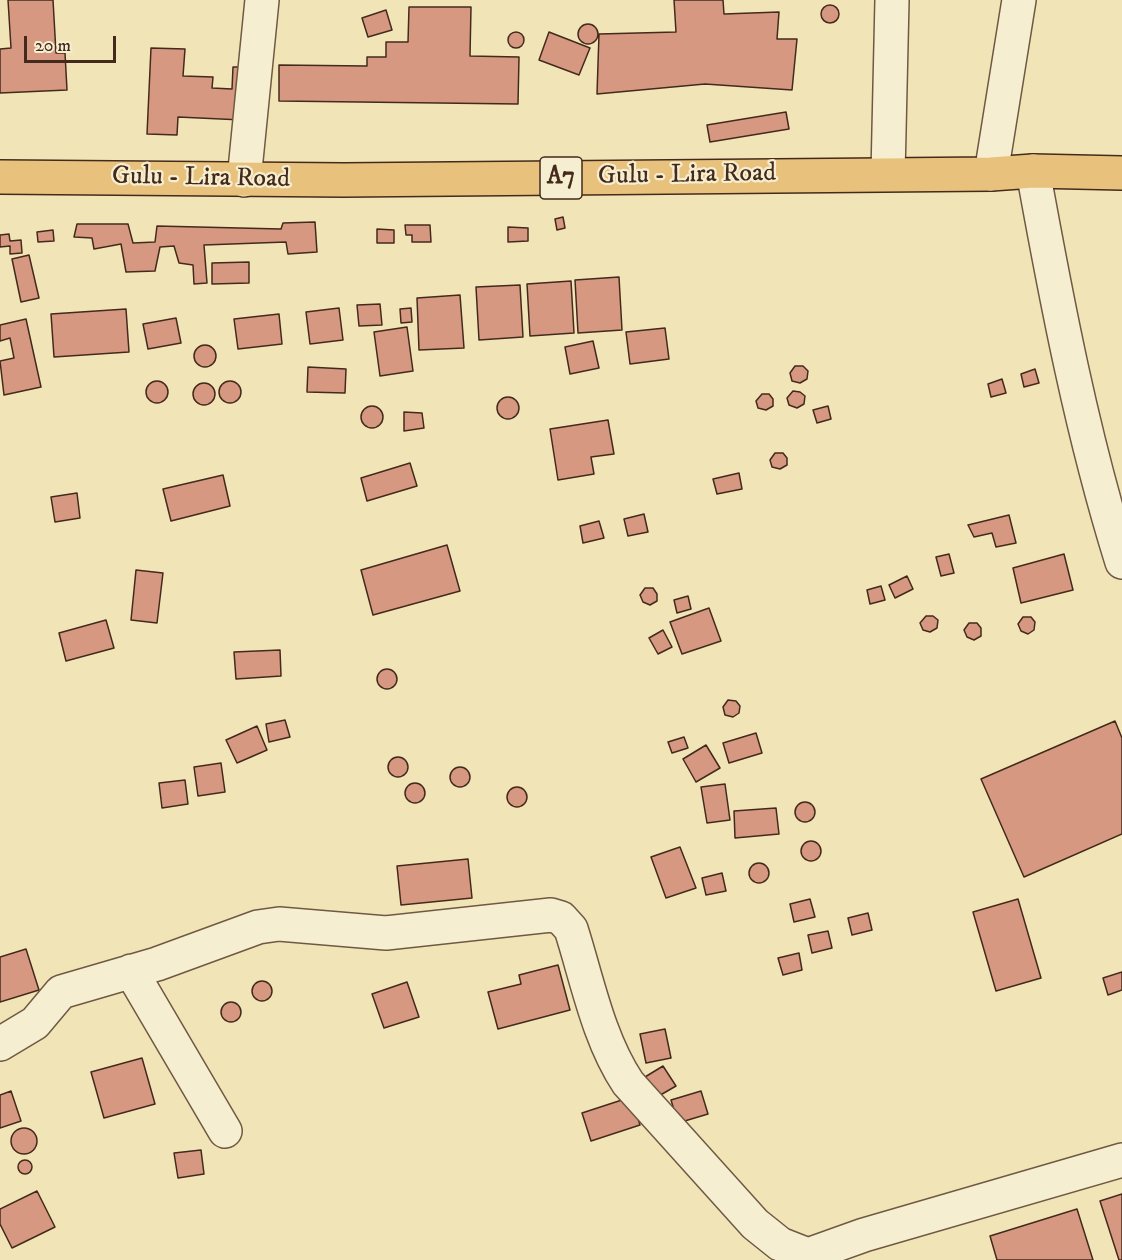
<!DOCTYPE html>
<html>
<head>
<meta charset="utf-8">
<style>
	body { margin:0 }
	#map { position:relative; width:1122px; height:1260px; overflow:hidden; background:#f1e5b7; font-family:"IM FELL DW Pica",serif }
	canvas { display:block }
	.scale { position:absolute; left:24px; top:36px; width:92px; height:27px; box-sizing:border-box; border:3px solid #442a1c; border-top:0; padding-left:8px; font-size:18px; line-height:21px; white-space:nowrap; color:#442a1c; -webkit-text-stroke:4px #f6eed0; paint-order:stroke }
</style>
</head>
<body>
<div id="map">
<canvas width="1122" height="1260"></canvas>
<div class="scale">20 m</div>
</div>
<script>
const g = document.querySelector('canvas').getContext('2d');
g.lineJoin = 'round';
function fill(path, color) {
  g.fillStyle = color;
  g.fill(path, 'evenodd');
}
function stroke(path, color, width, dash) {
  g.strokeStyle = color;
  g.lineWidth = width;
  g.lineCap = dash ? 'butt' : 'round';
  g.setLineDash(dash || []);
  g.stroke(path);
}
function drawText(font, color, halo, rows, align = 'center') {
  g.font = font + ' "IM FELL DW Pica",serif';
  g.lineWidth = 4.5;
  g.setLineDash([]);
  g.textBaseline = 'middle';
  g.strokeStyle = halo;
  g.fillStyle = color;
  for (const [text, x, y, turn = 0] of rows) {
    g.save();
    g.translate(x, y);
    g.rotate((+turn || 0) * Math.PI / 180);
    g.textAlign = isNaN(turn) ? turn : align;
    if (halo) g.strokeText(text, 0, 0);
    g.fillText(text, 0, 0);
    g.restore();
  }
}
const building = new Path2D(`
	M 8,0 L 53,0 L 56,53 L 65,53 L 67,90 L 0,93 L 0,49 L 11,48 Z
	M 674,0 L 723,0 L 724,14 L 779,12 L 777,39 L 797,39 L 792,90 L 705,84 L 597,94 L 599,34 L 676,32 Z
	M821 14a9 9 0 1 1 18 0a9 9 0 1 1-18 0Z
	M 409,7 L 471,7 L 470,56 L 519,57 L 518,104 L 279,101 L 279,65 L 367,66 L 367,57 L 386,57 L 386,42 L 408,42 Z
	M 386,10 L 392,30 L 368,37 L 362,18 Z
	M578 34a10 10 0 1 1 20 0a10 10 0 1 1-20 0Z
	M 549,32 L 590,48 L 579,75 L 539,60 Z
	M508 40a8 8 0 1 1 16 0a8 8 0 1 1-16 0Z
	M 151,48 L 185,49 L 183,76 L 213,77 L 212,88 L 232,89 L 233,67 L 245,67 L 242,120 L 178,117 L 177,135 L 147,134 Z
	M 786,112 L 789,129 L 710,142 L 707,125 Z
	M 563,217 L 565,228 L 557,230 L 555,219 Z
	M 315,222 L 317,252 L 288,254 L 286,242 L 204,245 L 207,283 L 194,284 L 193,265 L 179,263 L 174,246 L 160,247 L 155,271 L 126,272 L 121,244 L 94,249 L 92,238 L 74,237 L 77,224 L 128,224 L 133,243 L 155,242 L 157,226 L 281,229 L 283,223 Z
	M 405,225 L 430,225 L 431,242 L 412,242 L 412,235 L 406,235 Z
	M 508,227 L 528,228 L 528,241 L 508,242 Z
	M 377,229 L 394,230 L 394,243 L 377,243 Z
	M 53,230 L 54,241 L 38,242 L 37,232 Z
	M 9,234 L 10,241 L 21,240 L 22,253 L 10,254 L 10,246 L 0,247 L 0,235 Z
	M 29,255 L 39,298 L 21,302 L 12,259 Z
	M 249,262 L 249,283 L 212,284 L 212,263 Z
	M 619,277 L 622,330 L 578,333 L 575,280 Z
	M 571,281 L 574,333 L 530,336 L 527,284 Z
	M 520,285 L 523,337 L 479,340 L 476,287 Z
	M 460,295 L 464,348 L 419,350 L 417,298 Z
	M 380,304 L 382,325 L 359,326 L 357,305 Z
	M 339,308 L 343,340 L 310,344 L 306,312 Z
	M 411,308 L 412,322 L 401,323 L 400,309 Z
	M 126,309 L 129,352 L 54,357 L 51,314 Z
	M 279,314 L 282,344 L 238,349 L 234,319 Z
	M 176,318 L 181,343 L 148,349 L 143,324 Z
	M 26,319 L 41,387 L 4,395 L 0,361 L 14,358 L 10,338 L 0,341 L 0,325 Z
	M 407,327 L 413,371 L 380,376 L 374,332 Z
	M 665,328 L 669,359 L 630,364 L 626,332 Z
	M 593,341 L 599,368 L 570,374 L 565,347 Z
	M194 356a11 11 0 1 1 22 0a11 11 0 1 1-22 0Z
	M 795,366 L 803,366 L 808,371 L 807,379 L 800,383 L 792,381 L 790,373 Z
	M 308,367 L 346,369 L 345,393 L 307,392 Z
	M 1035,369 L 1039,383 L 1024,387 L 1021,374 Z
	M 1002,379 L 1006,393 L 991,397 L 988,384 Z
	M146 392a11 11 0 1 1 22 0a11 11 0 1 1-22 0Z
	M219 392a11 11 0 1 1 22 0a11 11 0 1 1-22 0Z
	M193 394a11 11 0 1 1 22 0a11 11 0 1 1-22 0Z
	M 793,391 L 800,392 L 805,396 L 804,404 L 797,408 L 789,405 L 787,398 Z
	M 762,394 L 769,394 L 773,399 L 773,406 L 766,410 L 758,408 L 756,401 Z
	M497 408a11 11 0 1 1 22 0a11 11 0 1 1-22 0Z
	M361 417a11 11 0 1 1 22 0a11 11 0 1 1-22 0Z
	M 828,406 L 831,419 L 817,423 L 813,410 Z
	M 404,412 L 422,413 L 424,428 L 404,431 Z
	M 608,420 L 614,454 L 591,457 L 594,474 L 558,480 L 550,429 Z
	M 775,453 L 783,453 L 787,458 L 787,465 L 780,469 L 772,467 L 770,460 Z
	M 410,463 L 417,486 L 367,501 L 361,478 Z
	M 739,473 L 742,489 L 717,494 L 713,479 Z
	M 223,475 L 230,506 L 171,521 L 163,489 Z
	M 77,493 L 80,518 L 55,522 L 51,497 Z
	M 644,514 L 648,532 L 628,536 L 624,519 Z
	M 1009,515 L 1016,543 L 996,547 L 992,533 L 974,537 L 968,525 Z
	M 599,521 L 604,538 L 583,543 L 580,526 Z
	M 447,545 L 460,591 L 373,615 L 361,570 Z
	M 949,554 L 954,573 L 941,576 L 936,557 Z
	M 1064,554 L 1073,590 L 1021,603 L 1013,568 Z
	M 136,570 L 163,573 L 157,623 L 131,620 Z
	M 907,576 L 913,589 L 895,598 L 889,585 Z
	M 881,586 L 885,600 L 870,604 L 867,590 Z
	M 645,588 L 653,588 L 657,594 L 657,601 L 650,605 L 643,602 L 640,595 Z
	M 688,596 L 691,609 L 677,613 L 674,600 Z
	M 709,608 L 721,641 L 682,654 L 670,622 Z
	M 926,616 L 933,616 L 938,620 L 937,628 L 930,632 L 923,630 L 920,623 Z
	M 1023,617 L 1031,617 L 1035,622 L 1034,630 L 1028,634 L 1021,631 L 1018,624 Z
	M 106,620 L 114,648 L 66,661 L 59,633 Z
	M 969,623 L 977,623 L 981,628 L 981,636 L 974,640 L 967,637 L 964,630 Z
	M 663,630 L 672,647 L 658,654 L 649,638 Z
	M 280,650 L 281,676 L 236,679 L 234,652 Z
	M377 679a10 10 0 1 1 20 0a10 10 0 1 1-20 0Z
	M 728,700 L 736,701 L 740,706 L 739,713 L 733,717 L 725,715 L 723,707 Z
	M 285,720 L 290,737 L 269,742 L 266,724 Z
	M 1115,721 L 1122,738 L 1122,834 L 1024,877 L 981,779 Z
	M 257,726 L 267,750 L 237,763 L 226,740 Z
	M 756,733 L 762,753 L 729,763 L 723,743 Z
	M 684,737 L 688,748 L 672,753 L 668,742 Z
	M 706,745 L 720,768 L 696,782 L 683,759 Z
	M388 767a10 10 0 1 1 20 0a10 10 0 1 1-20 0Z
	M 221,763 L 225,792 L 198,796 L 194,767 Z
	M450 777a10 10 0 1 1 20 0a10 10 0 1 1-20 0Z
	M 185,780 L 188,804 L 162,808 L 159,783 Z
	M405 793a10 10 0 1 1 20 0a10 10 0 1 1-20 0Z
	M 725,784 L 730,820 L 707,823 L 701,787 Z
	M507 797a10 10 0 1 1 20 0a10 10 0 1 1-20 0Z
	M795 812a10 10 0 1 1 20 0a10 10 0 1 1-20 0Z
	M 776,808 L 779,834 L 735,838 L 734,811 Z
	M801 851a10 10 0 1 1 20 0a10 10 0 1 1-20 0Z
	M 680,847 L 696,888 L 666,898 L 651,857 Z
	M 468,859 L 472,898 L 401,905 L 397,866 Z
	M749 873a10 10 0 1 1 20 0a10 10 0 1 1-20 0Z
	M 722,873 L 726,891 L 706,895 L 702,878 Z
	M 810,899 L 815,917 L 794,922 L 790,904 Z
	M 1018,899 L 1041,978 L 996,991 L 973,912 Z
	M 868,913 L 872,930 L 852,935 L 848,918 Z
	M 828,931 L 832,948 L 812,953 L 808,935 Z
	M 26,949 L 39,990 L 0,1002 L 0,957 Z
	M 799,953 L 802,970 L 783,975 L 778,958 Z
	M 558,965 L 570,1010 L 498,1029 L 488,992 L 521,984 L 519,975 Z
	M 1122,972 L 1122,990 L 1108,995 L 1103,978 Z
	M252 991a10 10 0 1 1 20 0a10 10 0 1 1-20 0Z
	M 407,982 L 419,1017 L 384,1028 L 372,994 Z
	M221 1012a10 10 0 1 1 20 0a10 10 0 1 1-20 0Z
	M 665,1029 L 671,1058 L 646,1063 L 640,1034 Z
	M 142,1058 L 155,1104 L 104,1118 L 91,1072 Z
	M 663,1066 L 676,1086 L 657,1097 L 645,1077 Z
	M 11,1091 L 21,1121 L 0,1128 L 0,1095 Z
	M 701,1091 L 708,1114 L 678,1123 L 671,1100 Z
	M 631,1097 L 640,1125 L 591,1141 L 582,1113 Z
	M11 1141a13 13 0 1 1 26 0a13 13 0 1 1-26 0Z
	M 201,1150 L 204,1174 L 178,1178 L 174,1153 Z
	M18 1167a7 7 0 1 1 14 0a7 7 0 1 1-14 0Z
	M 37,1191 L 55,1227 L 12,1248 L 0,1224 L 0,1209 Z
	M 1122,1194 L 1122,1260 L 1119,1260 L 1100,1201 Z
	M 1077,1209 L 1093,1260 L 997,1260 L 990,1236 Z`);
fill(building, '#d69881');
stroke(building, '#442a1c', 1.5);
const minor = new Path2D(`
	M 1033,171 C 1057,303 1082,434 1122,562
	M 888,174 L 892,0
	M 991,174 L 1019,0
	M 244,180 L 262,0
	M 131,971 L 225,1131
	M 0,1044 L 35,1023 L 61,992 L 157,964 L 258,927 L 279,924 L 386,933 L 551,915 L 561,918 L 571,929 C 587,979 598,1038 628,1083 L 755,1224 L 780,1244 L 808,1255 L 864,1235 L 1122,1160`);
const major = new Path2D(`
	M 0,177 L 344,180 L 991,174 L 1033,171 L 1122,173`);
stroke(minor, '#6f5943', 36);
stroke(major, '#442a1c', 36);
stroke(minor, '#f6eed0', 33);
stroke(major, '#e8c27c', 33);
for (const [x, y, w] of [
	[561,178,42]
]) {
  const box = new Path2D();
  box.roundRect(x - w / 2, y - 21, w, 42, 4.5);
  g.fillStyle = '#f6eed0';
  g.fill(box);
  stroke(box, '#442a1c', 1.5);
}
drawText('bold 24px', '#442a1c', null, [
	["A7",561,178]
]);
drawText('26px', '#442a1c', '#f6eed0', [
	["Gulu - Lira Road",687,176,-1],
	["Gulu - Lira Road",201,179,1]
]);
</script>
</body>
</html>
